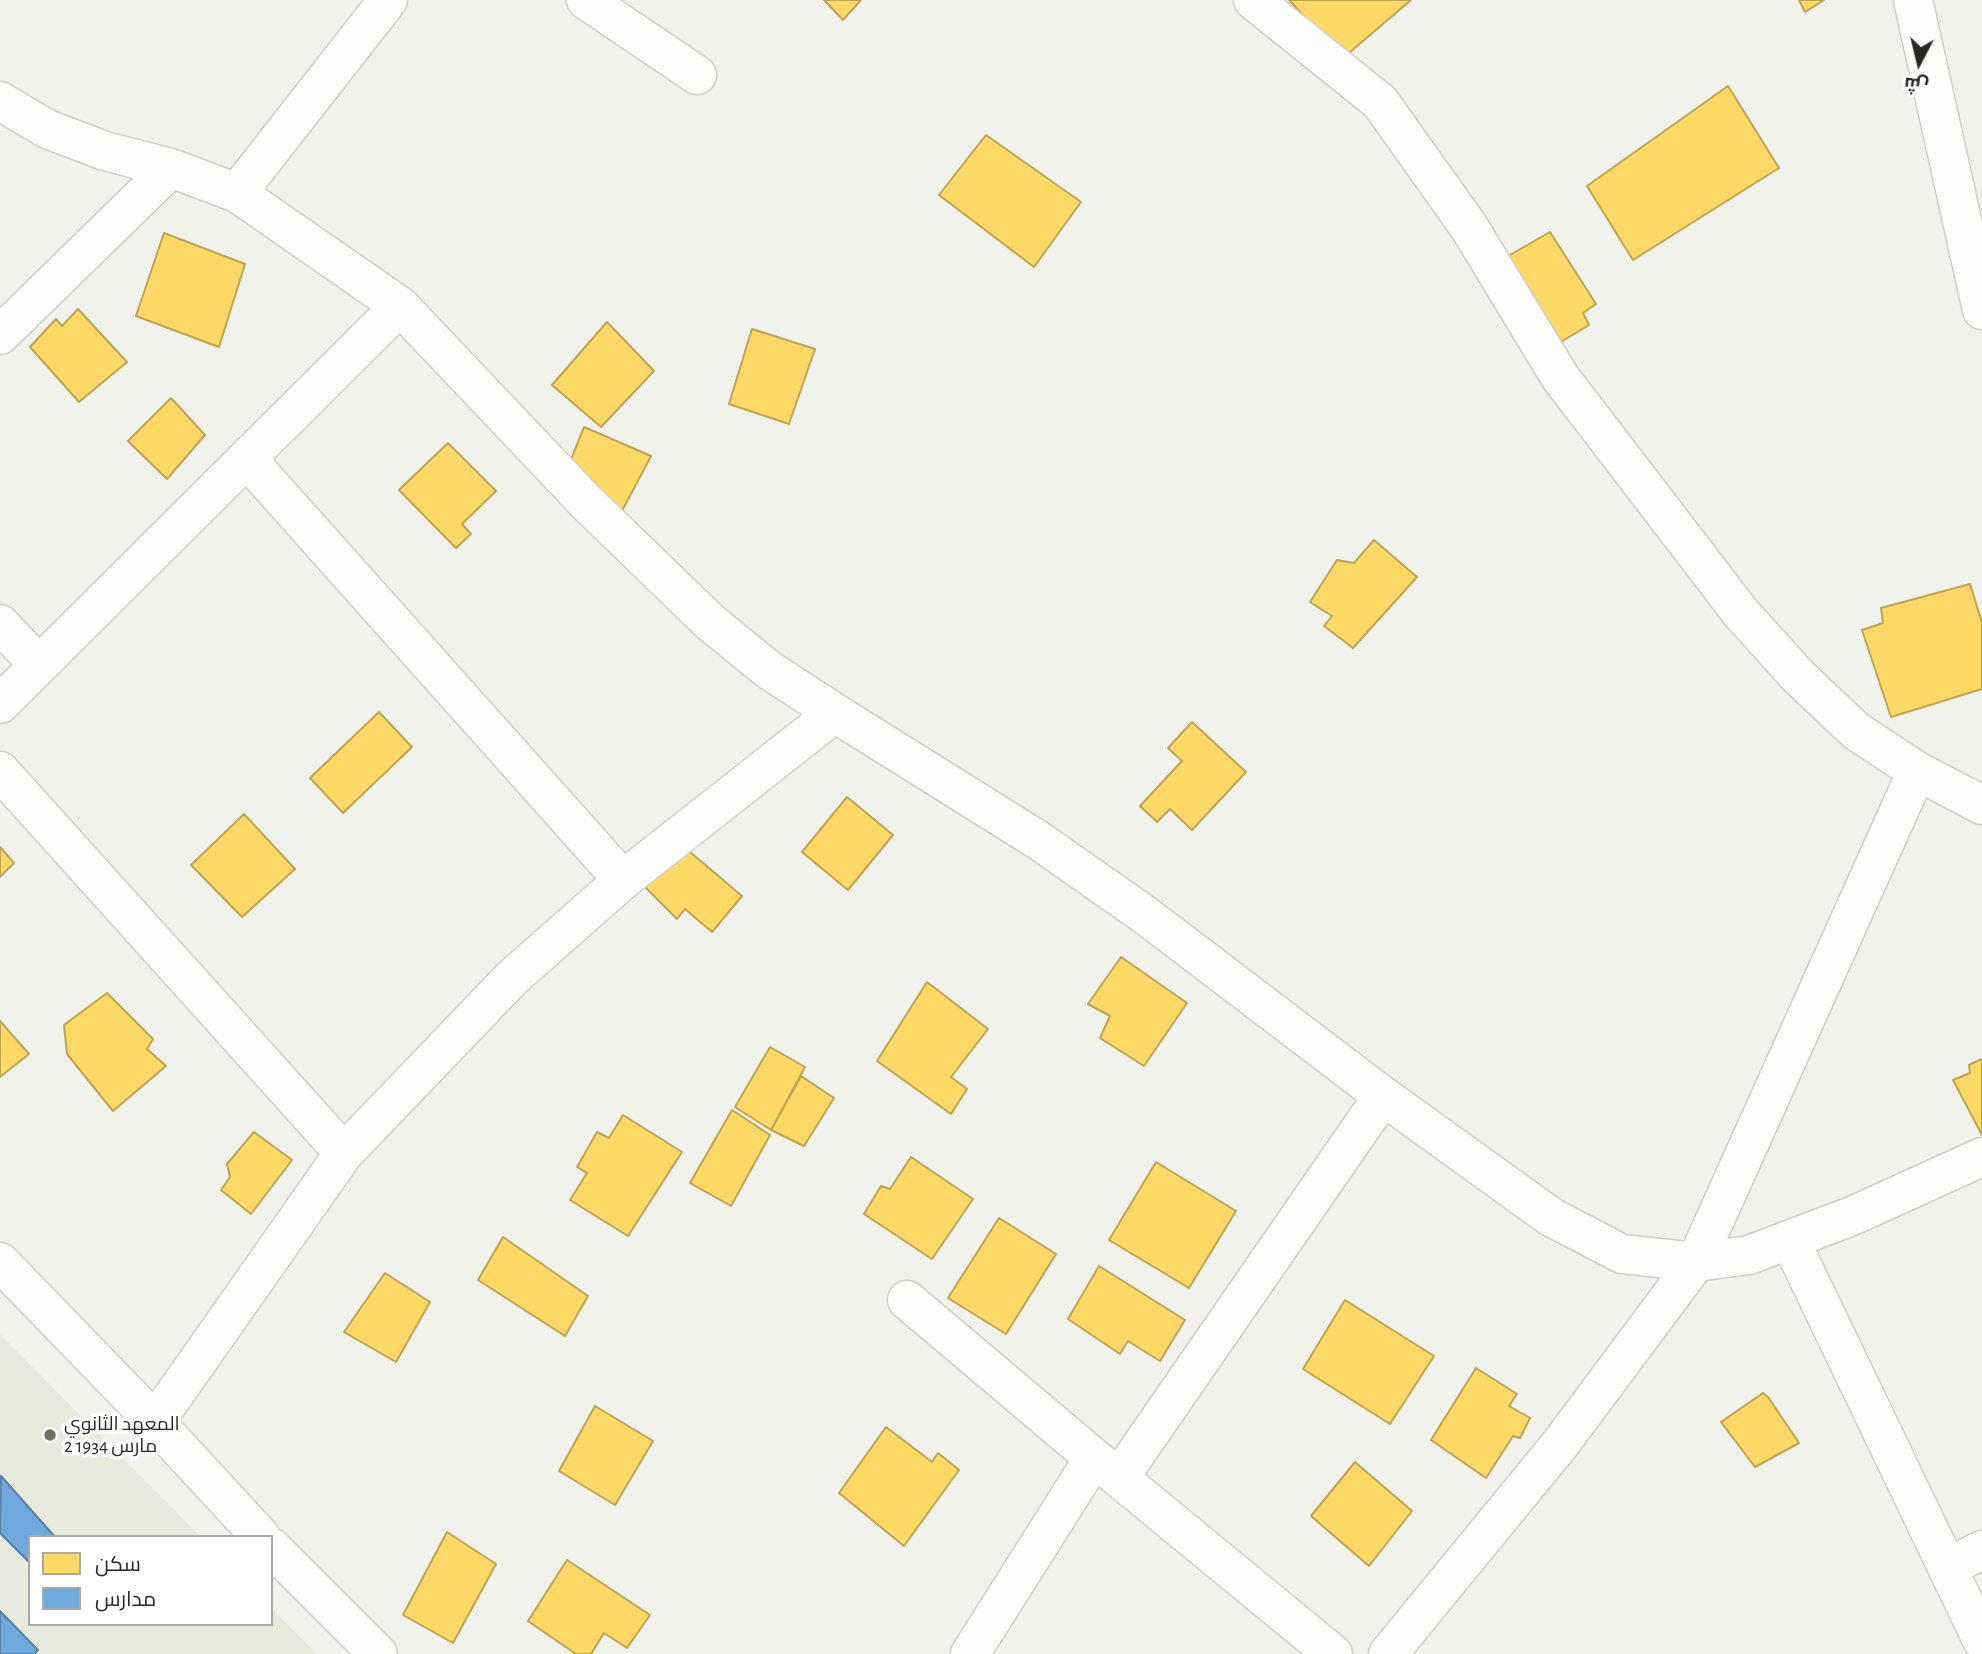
<!DOCTYPE html>
<html>
<head>
<meta charset="utf-8">
<style>
	body { margin:0 }
	#map { position:relative; width:1982px; height:1654px; overflow:hidden; background:#f1f2eb; font-family:"Alegreya Sans",Cairo,sans-serif }
	canvas { display:block }
	.legend { position:absolute; left:28px; top:1535px; width:245px; height:91px; box-sizing:border-box; background:#fff; border:2px solid #a9a9a7; margin:0; padding:9px 12px; list-style:none; font-size:21px; color:#282823 }
	.legend li { display:flex; align-items:center; gap:14px; height:35px }
	.legend b { width:35px; border:2px solid #a9a9a7 }
	.north { position:absolute; left:1884px; top:28px; width:70px; height:70px; -webkit-text-stroke:5px #fff; paint-order:stroke; rotate:187deg; font-size:19px; font-weight:700; line-height:28px; text-align:center; color:#282823 }
	.north::after { content:''; display:block; margin:auto; width:24px; height:32px; background:#282823; clip-path:polygon(50% 0,100% 100%,50% 72%,0 100%) }
</style>
</head>
<body>
<div id="map">
<canvas width="1982" height="1654"></canvas>
<ul class="legend">
<li><b style="height:19px;background:#ffd966"></b>سكن</li>
<li><b style="height:19px;background:#6fa8dc"></b>مدارس</li>
</ul>
<div class="north">ش</div>
</div>
<script>
const g = document.querySelector('canvas').getContext('2d');
g.lineJoin = 'round';
function fill(path, color) {
  g.fillStyle = color;
  g.fill(path, 'evenodd');
}
function stroke(path, color, width, dash) {
  g.strokeStyle = color;
  g.lineWidth = width;
  g.lineCap = dash ? 'butt' : 'round';
  g.setLineDash(dash || []);
  g.stroke(path);
}
function drawText(font, color, halo, rows, align = 'center') {
  g.font = font + ' "Alegreya Sans",Cairo,sans-serif';
  g.lineWidth = 7;
  g.setLineDash([]);
  g.textBaseline = 'middle';
  g.strokeStyle = halo;
  g.fillStyle = color;
  for (const [text, x, y, turn = 0] of rows) {
    g.save();
    g.translate(x, y);
    g.rotate((+turn || 0) * Math.PI / 180);
    g.textAlign = isNaN(turn) ? turn : align;
    if (halo) g.strokeText(text, 0, 0);
    g.fillText(text, 0, 0);
    g.restore();
  }
}
fill(new Path2D(`
	M 0,1334 L 201,1537 L 30,1537 L 30,1624 L 271,1624 L 271,1608 L 317,1654 L 0,1654 Z`), '#e8eadb');
const homes = new Path2D(`
	M 824,0 L 861,0 L 843,20 Z
	M 1289,0 L 1411,0 L 1343,58 Z
	M 1799,0 L 1824,0 L 1805,12 Z
	M 1728,86 L 1779,168 L 1633,260 L 1587,186 Z
	M 986,135 L 1081,202 L 1034,267 L 939,195 Z
	M 1550,232 L 1596,304 L 1583,313 L 1589,325 L 1559,343 L 1503,259 Z
	M 164,233 L 245,264 L 219,347 L 136,316 Z
	M 78,309 L 127,362 L 79,402 L 30,347 L 56,319 L 62,326 Z
	M 607,322 L 654,371 L 601,427 L 552,385 Z
	M 752,329 L 815,349 L 789,424 L 729,404 Z
	M 171,398 L 205,435 L 167,479 L 128,441 Z
	M 584,427 L 651,456 L 622,511 L 566,472 Z
	M 448,443 L 496,491 L 462,524 L 471,534 L 456,548 L 399,490 Z
	M 1374,540 L 1417,577 L 1353,648 L 1324,626 L 1332,616 L 1310,602 L 1337,560 L 1354,563 Z
	M 1970,584 L 1982,623 L 1982,689 L 1891,717 L 1862,630 L 1883,623 L 1881,608 Z
	M 379,712 L 412,747 L 343,813 L 310,778 Z
	M 1192,722 L 1246,772 L 1192,830 L 1170,809 L 1157,822 L 1140,806 L 1182,761 L 1168,748 Z
	M 847,797 L 893,835 L 848,890 L 802,852 Z
	M 244,814 L 295,869 L 242,917 L 191,865 Z
	M 683,846 L 742,896 L 712,932 L 685,909 L 677,919 L 642,884 Z
	M 0,847 L 14,863 L 0,877 Z
	M 1121,957 L 1187,1003 L 1144,1066 L 1100,1038 L 1110,1016 L 1088,1004 Z
	M 927,982 L 988,1029 L 951,1077 L 967,1089 L 951,1114 L 877,1061 Z
	M 107,993 L 153,1039 L 147,1049 L 166,1066 L 113,1111 L 67,1054 L 64,1025 Z
	M 0,1021 L 29,1054 L 0,1077 Z
	M 770,1047 L 805,1067 L 771,1130 L 735,1107 Z
	M 1982,1059 L 1982,1135 L 1953,1080 L 1970,1073 L 1969,1065 Z
	M 801,1076 L 834,1098 L 804,1146 L 771,1130 Z
	M 732,1110 L 770,1135 L 731,1206 L 690,1183 Z
	M 623,1115 L 682,1152 L 628,1236 L 570,1200 L 587,1173 L 577,1167 L 597,1132 L 609,1138 Z
	M 254,1132 L 292,1160 L 251,1214 L 221,1190 L 230,1177 L 227,1164 Z
	M 911,1157 L 973,1199 L 932,1259 L 864,1214 L 881,1186 L 890,1189 Z
	M 1156,1162 L 1236,1211 L 1189,1288 L 1109,1240 Z
	M 999,1218 L 1056,1254 L 1006,1334 L 948,1298 Z
	M 503,1237 L 588,1296 L 565,1336 L 478,1280 Z
	M 1099,1266 L 1185,1320 L 1160,1361 L 1128,1341 L 1120,1354 L 1068,1319 Z
	M 385,1273 L 430,1302 L 396,1362 L 344,1332 Z
	M 1345,1300 L 1434,1356 L 1390,1424 L 1303,1369 Z
	M 1476,1368 L 1517,1394 L 1509,1406 L 1530,1418 L 1520,1438 L 1513,1436 L 1486,1478 L 1431,1440 Z
	M 1763,1393 L 1768,1397 L 1799,1443 L 1755,1467 L 1721,1422 Z
	M 595,1406 L 653,1441 L 615,1505 L 559,1471 Z
	M 886,1427 L 932,1462 L 938,1453 L 959,1470 L 904,1546 L 839,1493 Z
	M 1355,1462 L 1412,1511 L 1369,1566 L 1311,1516 Z
	M 447,1532 L 496,1564 L 453,1643 L 403,1615 Z
	M 567,1560 L 650,1615 L 627,1648 L 604,1633 L 591,1654 L 576,1654 L 528,1621 Z`);
fill(homes, '#ffd966');
stroke(homes, '#bea452', 2);
const schools = new Path2D(`
	M 1,1476 L 55,1537 L 30,1537 L 30,1563 L 0,1533 Z
	M 0,1611 L 38,1650 L 34,1654 L 0,1654 Z`);
fill(schools, '#6fa8dc');
stroke(schools, '#5a82a4', 2);
const minor = new Path2D(`
	M 388,0 L 237,193 L 400,306 L 585,501 L 710,622 L 769,670 L 835,713
	M 586,0 L 697,75
	M 1253,0 L 1380,102 L 1469,227 L 1560,377 L 1741,613 L 1798,676 L 1856,731 L 1917,771 L 1982,805
	M 1913,0 L 1982,310
	M 0,101 L 47,129 L 105,151 L 171,168 L 237,193
	M 0,335 L 171,168
	M 247,459 L 623,880
	M 0,624 L 39,665
	M 0,704 L 400,306
	M 0,771 L 344,1153
	M 1790,1240 L 1982,1640
	M 0,1262 L 155,1422 L 261,1537
	M 907,1300 L 1094,1458
	M 155,1422 L 344,1153 L 512,978 L 623,880 L 835,713 L 1038,840 L 1145,915 L 1383,1096 L 1551,1217 L 1622,1254 L 1696,1262 L 1749,1255 L 1852,1216 L 1982,1157
	M 1119,1478 L 1333,1654
	M 271,1547 L 378,1654
	M 1948,1567 L 1982,1550
	M 970,1654 L 1094,1458 L 1119,1478 L 1383,1096
	M 1388,1654 L 1561,1443 L 1696,1262 L 1917,771`);
stroke(minor, '#cdcec8', 41);
stroke(minor, '#fdfdfc', 38);
for (const [x, y, r, color] of [
	[50,1435,7,"#6e6f69"]
]) {
  const dot = new Path2D();
  dot.arc(x, y, r, 0, 2 * Math.PI);
  g.fillStyle = color;
  g.fill(dot);
  stroke(dot, '#fff', 2.5);
}
drawText('19px', '#282823', '#fff', [
	["المعهد الثانوي",64,1424],
	["2 مارس 1934",64,1446]
], 'left');
</script>
</body>
</html>
